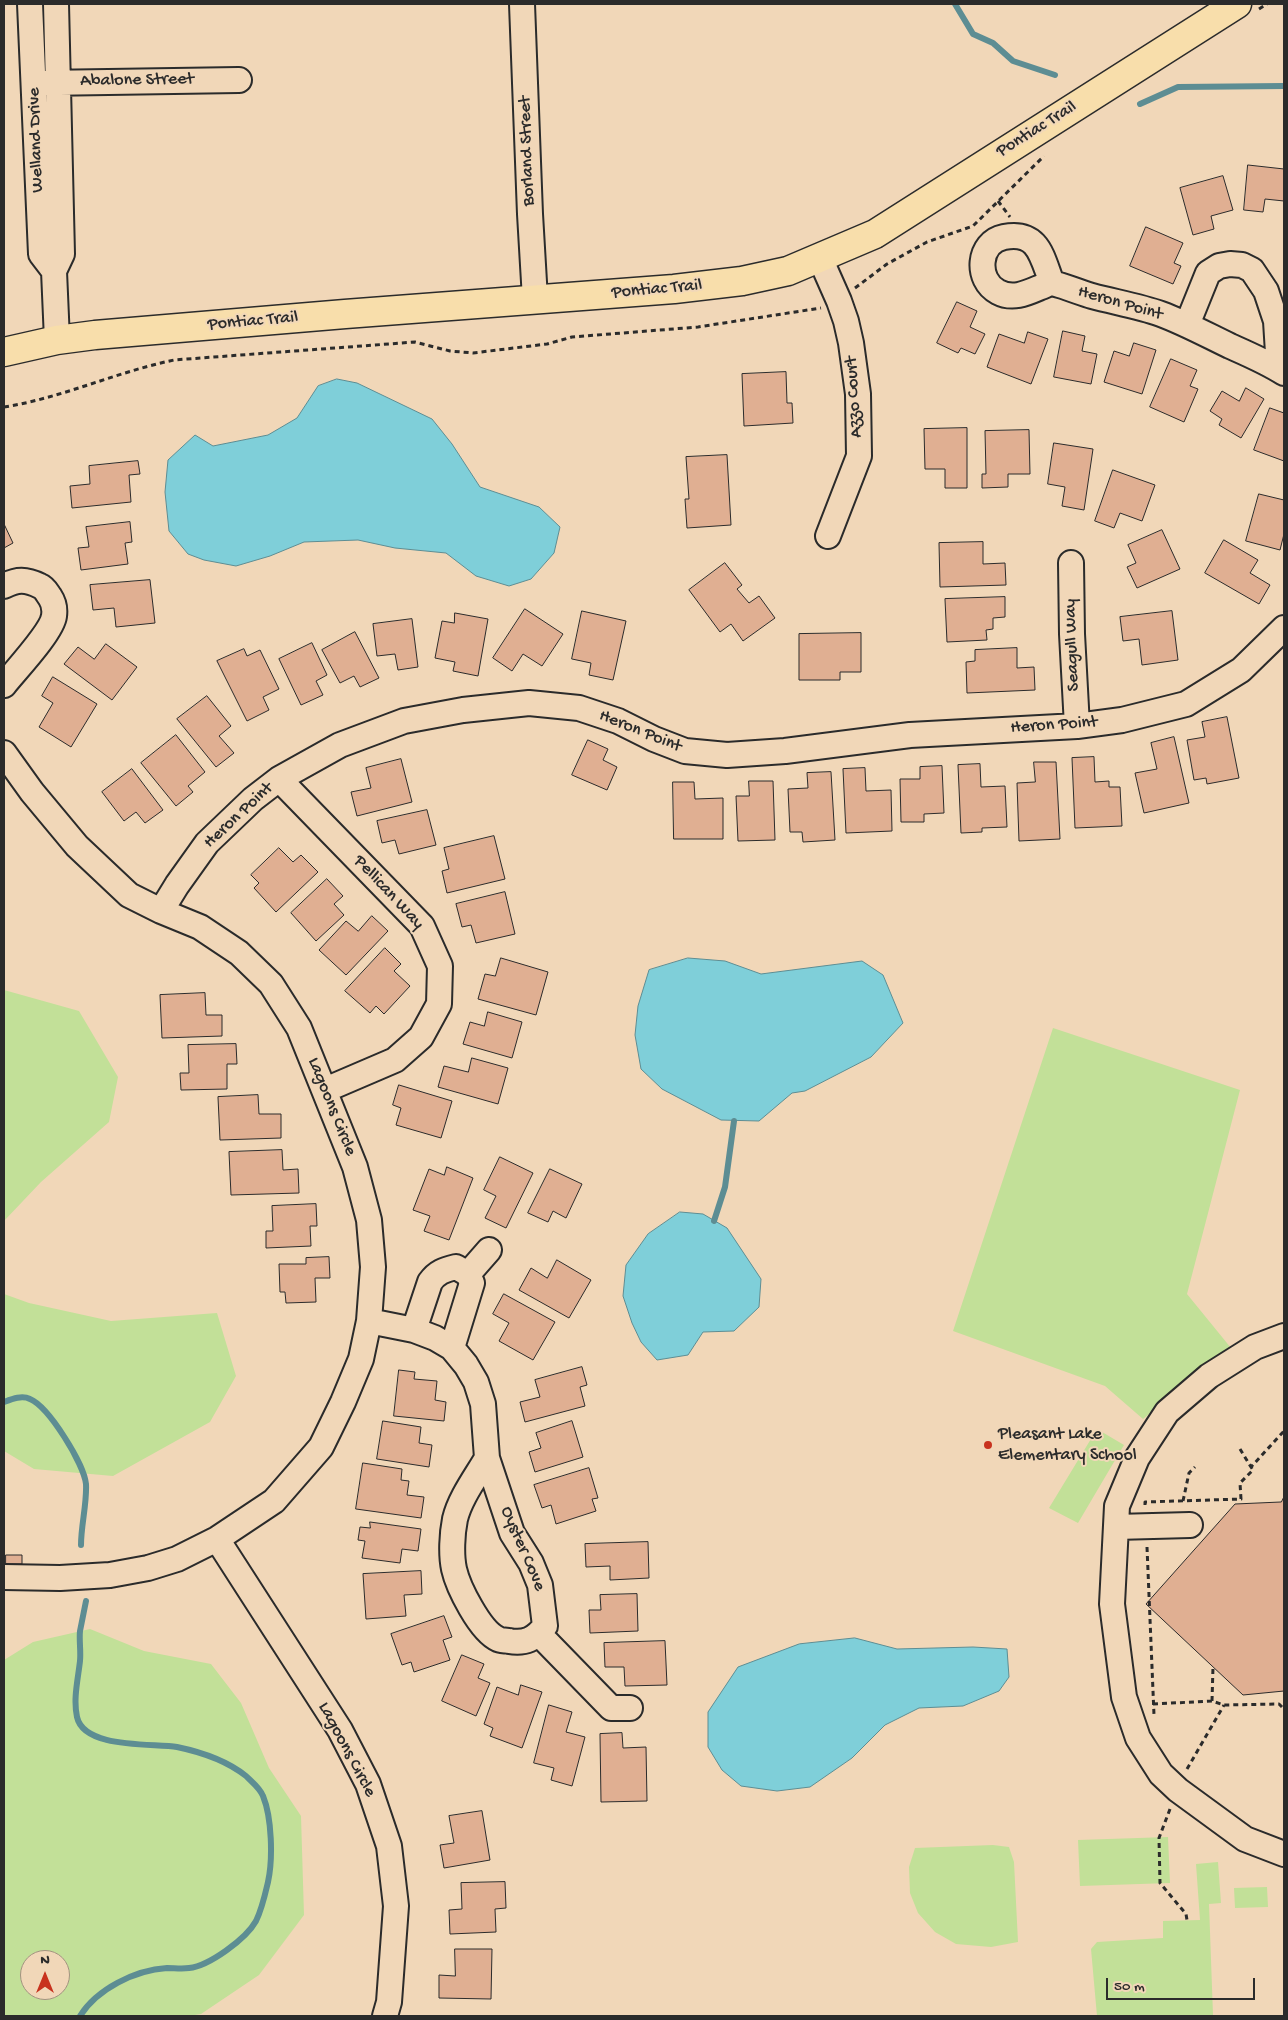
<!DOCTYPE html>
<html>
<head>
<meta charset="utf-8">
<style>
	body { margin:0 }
	#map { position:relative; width:1288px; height:2020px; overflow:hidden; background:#f1d7b8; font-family:"Gochi Hand",sans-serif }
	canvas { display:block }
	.frame { position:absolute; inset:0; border:5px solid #2b2b2b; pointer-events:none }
	.north { position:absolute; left:20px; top:1950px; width:50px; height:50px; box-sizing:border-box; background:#f1d7b8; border:1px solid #a29280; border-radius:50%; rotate:0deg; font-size:14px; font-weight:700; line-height:20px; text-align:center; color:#2b2b2b }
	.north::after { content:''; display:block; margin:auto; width:18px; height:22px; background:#c8321e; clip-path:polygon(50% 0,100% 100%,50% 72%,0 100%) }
	.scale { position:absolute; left:1106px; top:1978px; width:149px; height:22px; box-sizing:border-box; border:2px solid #2b2b2b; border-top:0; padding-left:6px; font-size:15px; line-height:18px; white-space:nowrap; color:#2b2b2b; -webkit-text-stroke:4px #f1d7b8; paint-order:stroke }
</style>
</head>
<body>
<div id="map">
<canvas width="1288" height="2020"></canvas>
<div class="frame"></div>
<div class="north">N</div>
<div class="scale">50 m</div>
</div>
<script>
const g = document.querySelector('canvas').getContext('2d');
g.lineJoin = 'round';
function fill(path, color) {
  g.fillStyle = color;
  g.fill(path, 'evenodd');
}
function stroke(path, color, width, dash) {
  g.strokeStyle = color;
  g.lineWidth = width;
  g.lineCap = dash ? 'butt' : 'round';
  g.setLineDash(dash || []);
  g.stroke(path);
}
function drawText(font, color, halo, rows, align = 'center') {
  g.font = font + ' "Gochi Hand",sans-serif';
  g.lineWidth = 4;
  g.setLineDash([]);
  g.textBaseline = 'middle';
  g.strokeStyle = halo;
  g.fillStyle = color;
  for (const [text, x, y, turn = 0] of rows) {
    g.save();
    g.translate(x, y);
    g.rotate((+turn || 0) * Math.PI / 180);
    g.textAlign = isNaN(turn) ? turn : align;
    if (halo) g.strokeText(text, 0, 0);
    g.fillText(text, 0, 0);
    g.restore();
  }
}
fill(new Path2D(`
	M 4,990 L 79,1011 L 118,1077 L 109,1122 L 41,1182 L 4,1221 Z
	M 1053,1028 L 1240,1090 L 1187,1294 L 1231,1348 L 1143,1419 L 1105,1386 L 953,1331 Z
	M 4,1294 L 29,1303 L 111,1321 L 217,1313 L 236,1376 L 210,1422 L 113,1476 L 34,1469 L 4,1451 Z
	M 1097,1429 L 1124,1445 L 1078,1523 L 1049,1508 Z
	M 90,1629 L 144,1651 L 211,1664 L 241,1703 L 269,1768 L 301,1816 L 304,1915 L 259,1975 L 201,2014 L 189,2016 L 4,2016 L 4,1660 L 33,1642 ZM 30,1960 L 60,1960 L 60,1990 L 30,1990 Z
	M 1168,1837 L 1170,1883 L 1080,1886 L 1078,1840 Z
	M 993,1845 L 1009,1847 L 1014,1862 L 1018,1942 L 991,1947 L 956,1944 L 935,1932 L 918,1913 L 910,1893 L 909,1867 L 915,1848 Z
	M 1218,1862 L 1221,1903 L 1209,1904 L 1213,2015 L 1097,2016 L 1091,1949 L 1097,1942 L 1163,1938 L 1163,1921 L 1200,1920 L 1196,1864 Z
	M 1267,1887 L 1268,1907 L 1235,1908 L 1234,1888 Z`), '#c2e098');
const water = new Path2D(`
	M 337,379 L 357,383 L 432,419 L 452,444 L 480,487 L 539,507 L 560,527 L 554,553 L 531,579 L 509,586 L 476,576 L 446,553 L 395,548 L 358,540 L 304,542 L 270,556 L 236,566 L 204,560 L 188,554 L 169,531 L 165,492 L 168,460 L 195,435 L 213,446 L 268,435 L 297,418 L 318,386 Z
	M 688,958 L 725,961 L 761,974 L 862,961 L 883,975 L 903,1023 L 871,1057 L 805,1091 L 792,1093 L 759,1121 L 721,1120 L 662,1089 L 641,1069 L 635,1035 L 638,1006 L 649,970 Z
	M 680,1212 L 703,1214 L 727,1228 L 761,1279 L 759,1307 L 734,1331 L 703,1332 L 688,1355 L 657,1360 L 641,1342 L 632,1323 L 623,1296 L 626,1265 L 648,1234 Z
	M 855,1638 L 897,1649 L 973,1647 L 1007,1649 L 1009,1677 L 999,1691 L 963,1706 L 919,1708 L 885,1725 L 852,1758 L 810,1787 L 777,1791 L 741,1786 L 722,1770 L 708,1747 L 708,1712 L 738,1667 L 799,1644 Z`);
fill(water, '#7fcfd9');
stroke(water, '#5d8d93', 1);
stroke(new Path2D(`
	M 955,4 L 973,34 L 993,43 L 1013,61 L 1055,75
	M 1140,104 L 1178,87 L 1284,86
	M 714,1221 L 725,1187 L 734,1121
	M 4,1402 C 12,1399 22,1395 30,1399 C 49,1407 84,1464 86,1484 C 87,1504 81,1525 81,1545
	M 80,2016 C 97,1989 135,1970 167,1968 C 174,1968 182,1969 189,1968 C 209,1966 246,1939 256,1921 C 262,1909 265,1895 268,1882 C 273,1859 272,1818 263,1796 C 260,1788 252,1782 246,1776 C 226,1760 201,1752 177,1747 C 153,1743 84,1749 77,1717 C 73,1699 78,1679 80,1661 C 81,1651 79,1641 80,1631 C 82,1621 84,1611 86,1601`), '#5d8d93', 6);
const building = new Path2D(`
	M 1248,165 L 1284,169 L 1284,201 L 1265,199 L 1263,212 L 1244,210 Z
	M 1223,176 L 1233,210 L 1211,216 L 1214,229 L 1193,235 L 1180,188 Z
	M 1146,227 L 1183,243 L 1174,263 L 1181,266 L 1173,284 L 1130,266 Z
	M 957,302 L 977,311 L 970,327 L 985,334 L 975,354 L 961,348 L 958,353 L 937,343 Z
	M 1063,331 L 1085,336 L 1082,351 L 1097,354 L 1091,384 L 1054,377 Z
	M 1028,332 L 1048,339 L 1031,384 L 987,367 L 999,334 L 1024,343 Z
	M 1134,343 L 1156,350 L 1142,394 L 1104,382 L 1114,351 L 1129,356 Z
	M 1171,359 L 1197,370 L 1190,386 L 1198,389 L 1184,422 L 1150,407 Z
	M 786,372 L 787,403 L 792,403 L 793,423 L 744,426 L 742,374 Z
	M 1246,388 L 1264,399 L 1241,438 L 1219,425 L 1222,419 L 1210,411 L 1222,391 L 1239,401 Z
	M 1270,408 L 1284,413 L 1284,461 L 1254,450 Z
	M 967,428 L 967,488 L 945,488 L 945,469 L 925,469 L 924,429 Z
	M 1029,430 L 1030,474 L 1008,474 L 1008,487 L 982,488 L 982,474 L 986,474 L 985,431 Z
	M 1054,443 L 1093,449 L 1084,510 L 1062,506 L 1065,487 L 1048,484 Z
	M 727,455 L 731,525 L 687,528 L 685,499 L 689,499 L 686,457 Z
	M 138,461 L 140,474 L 129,475 L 131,502 L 72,508 L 70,486 L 90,484 L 89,466 Z
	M 1113,470 L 1155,485 L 1142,521 L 1120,513 L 1114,528 L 1095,521 Z
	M 1259,494 L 1284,500 L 1284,534 L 1280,550 L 1246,541 Z
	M 130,522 L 132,542 L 125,543 L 128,564 L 81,570 L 78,548 L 89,547 L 86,527 Z
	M 4,524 L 13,543 L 4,548 Z
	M 1162,530 L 1180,569 L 1137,588 L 1127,567 L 1136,563 L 1128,545 Z
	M 1224,540 L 1258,560 L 1250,573 L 1270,585 L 1259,604 L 1205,573 Z
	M 983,542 L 983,564 L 1005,563 L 1006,585 L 940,587 L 939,543 Z
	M 725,563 L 742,585 L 737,589 L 749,603 L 759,596 L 775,618 L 743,641 L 731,624 L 720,632 L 689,590 Z
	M 150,580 L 155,623 L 116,627 L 114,608 L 93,610 L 90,585 Z
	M 1005,597 L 1005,617 L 993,618 L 993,629 L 986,630 L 987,640 L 947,642 L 945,599 Z
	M 525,609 L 563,634 L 542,666 L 523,654 L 512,671 L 493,658 Z
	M 582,611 L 626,621 L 613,680 L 589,675 L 591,663 L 572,659 Z
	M 1172,611 L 1178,660 L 1142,665 L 1139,639 L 1123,641 L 1120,617 Z
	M 455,613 L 488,619 L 478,676 L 453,671 L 455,662 L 435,658 L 442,621 L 454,623 Z
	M 412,619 L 418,667 L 398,670 L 395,654 L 377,656 L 373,624 Z
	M 355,632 L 379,678 L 360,687 L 354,676 L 340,683 L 322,650 Z
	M 861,633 L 861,672 L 840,672 L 840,680 L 799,680 L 799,634 Z
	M 312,643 L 327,675 L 316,681 L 323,695 L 301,705 L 279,659 Z
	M 106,644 L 137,667 L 112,700 L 64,664 L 78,647 L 94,659 Z
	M 1017,648 L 1017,668 L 1034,667 L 1035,690 L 967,693 L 966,662 L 975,661 L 975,650 Z
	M 244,649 L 247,656 L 260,650 L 279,689 L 263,697 L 269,710 L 247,721 L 217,661 Z
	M 53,677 L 97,704 L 71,747 L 39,727 L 53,703 L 42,696 Z
	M 207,696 L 231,726 L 219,736 L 234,753 L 216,767 L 177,719 Z
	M 1227,717 L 1239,778 L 1207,784 L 1206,778 L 1194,780 L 1187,740 L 1205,737 L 1202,722 Z
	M 176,735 L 205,772 L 188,786 L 193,792 L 176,806 L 141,763 Z
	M 1174,737 L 1189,803 L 1144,813 L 1135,773 L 1157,769 L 1151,743 Z
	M 588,740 L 608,749 L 603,760 L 617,767 L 607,790 L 572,775 Z
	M 1094,757 L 1095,782 L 1109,781 L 1109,787 L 1120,787 L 1122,826 L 1075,828 L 1072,758 Z
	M 401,759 L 412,802 L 357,816 L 351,792 L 371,788 L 366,768 Z
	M 1034,762 L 1056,762 L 1060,839 L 1019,841 L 1017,783 L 1035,782 Z
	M 980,764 L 981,787 L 1005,786 L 1007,827 L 982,828 L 982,832 L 961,833 L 958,765 Z
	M 942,766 L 944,813 L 924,814 L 924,822 L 901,822 L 900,779 L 920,779 L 920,767 Z
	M 865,768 L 866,791 L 891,790 L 892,831 L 846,833 L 843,769 Z
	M 132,769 L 163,810 L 145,823 L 136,812 L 124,821 L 102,792 Z
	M 831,772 L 835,840 L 803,842 L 802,832 L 790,832 L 788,789 L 808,788 L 807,773 Z
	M 749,781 L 773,781 L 775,840 L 738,841 L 736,796 L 749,796 Z
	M 673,782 L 694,782 L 695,799 L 723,798 L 723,839 L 674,839 Z
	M 427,810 L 436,845 L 399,854 L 395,840 L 382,843 L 377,821 Z
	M 494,836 L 505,879 L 447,893 L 442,871 L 449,869 L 444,848 Z
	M 279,848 L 293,862 L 301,855 L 318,872 L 276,912 L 254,888 L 259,883 L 251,875 Z
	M 327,879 L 343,896 L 334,904 L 344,915 L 316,941 L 291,913 Z
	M 505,892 L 515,934 L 476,943 L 471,925 L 462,927 L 456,904 Z
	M 372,916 L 388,931 L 346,975 L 319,950 L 346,921 L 358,931 Z
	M 385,948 L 401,964 L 394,971 L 410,986 L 384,1014 L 376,1006 L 370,1013 L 345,991 Z
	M 501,958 L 548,972 L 536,1015 L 478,999 L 485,974 L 495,976 Z
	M 205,993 L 206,1015 L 222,1015 L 222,1036 L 162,1038 L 160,995 Z
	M 488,1012 L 522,1022 L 512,1058 L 463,1044 L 470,1022 L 484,1026 Z
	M 236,1044 L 237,1064 L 227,1064 L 227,1089 L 181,1090 L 180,1073 L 189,1073 L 188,1045 Z
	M 472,1058 L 508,1068 L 498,1104 L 438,1087 L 444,1066 L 468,1072 Z
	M 399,1085 L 452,1101 L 441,1138 L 396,1125 L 401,1108 L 393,1105 Z
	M 258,1095 L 259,1114 L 281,1114 L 281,1138 L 220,1140 L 218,1097 Z
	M 282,1150 L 283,1170 L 298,1169 L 299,1193 L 231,1195 L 229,1152 Z
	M 500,1157 L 533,1173 L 506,1228 L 485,1218 L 496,1196 L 484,1190 Z
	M 447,1167 L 473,1178 L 449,1240 L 424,1231 L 430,1216 L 413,1210 L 429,1169 L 444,1175 Z
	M 550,1169 L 582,1184 L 566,1218 L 553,1211 L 548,1222 L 528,1213 Z
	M 316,1204 L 317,1226 L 310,1226 L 311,1246 L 266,1248 L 266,1231 L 273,1231 L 272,1206 Z
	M 329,1257 L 330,1278 L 315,1278 L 316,1302 L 286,1303 L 285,1292 L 280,1292 L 279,1264 L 306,1264 L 306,1258 Z
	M 557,1260 L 591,1280 L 569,1318 L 519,1290 L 531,1268 L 547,1278 Z
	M 504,1294 L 555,1322 L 533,1360 L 499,1341 L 509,1323 L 493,1314 Z
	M 582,1367 L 587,1385 L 580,1387 L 585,1406 L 525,1422 L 520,1402 L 540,1397 L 535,1380 Z
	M 399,1370 L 415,1372 L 414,1379 L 437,1381 L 435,1400 L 446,1402 L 444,1421 L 394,1416 Z
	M 383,1421 L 421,1427 L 419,1443 L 432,1445 L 429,1467 L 377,1459 Z
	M 572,1421 L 583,1457 L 535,1472 L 529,1452 L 541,1448 L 536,1433 Z
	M 363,1463 L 402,1469 L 401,1480 L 409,1481 L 407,1495 L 424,1497 L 421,1518 L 356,1509 Z
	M 589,1468 L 598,1498 L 592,1499 L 596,1511 L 556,1524 L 551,1505 L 542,1508 L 534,1485 Z
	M 1284,1497 L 1284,1691 L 1243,1695 L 1146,1604 L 1235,1504 L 1281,1502 Z
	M 370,1522 L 421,1529 L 418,1551 L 402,1549 L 400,1563 L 362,1558 L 365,1541 L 358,1540 L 360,1527 L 370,1528 Z
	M 648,1542 L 649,1578 L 610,1580 L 610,1566 L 586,1567 L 585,1544 Z
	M 6,1555 L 22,1555 L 22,1564 L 6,1564 Z
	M 421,1571 L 422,1594 L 404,1595 L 406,1616 L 366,1619 L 363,1574 Z
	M 637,1594 L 638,1631 L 590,1633 L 589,1610 L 601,1610 L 600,1595 Z
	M 444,1616 L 452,1637 L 443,1640 L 450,1660 L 414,1672 L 411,1662 L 402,1665 L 391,1634 Z
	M 665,1641 L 667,1685 L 625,1686 L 624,1667 L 605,1667 L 604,1643 Z
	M 462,1655 L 484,1664 L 478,1678 L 490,1683 L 476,1716 L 442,1701 Z
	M 521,1685 L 542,1692 L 522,1748 L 490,1736 L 493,1728 L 484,1724 L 497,1687 L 518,1695 Z
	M 549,1705 L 572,1712 L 566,1732 L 585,1737 L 572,1786 L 551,1780 L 554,1768 L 534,1763 Z
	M 622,1733 L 623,1748 L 646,1747 L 647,1801 L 601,1802 L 600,1734 Z
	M 482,1811 L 490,1860 L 444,1868 L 440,1845 L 454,1843 L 449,1816 Z
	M 505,1882 L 506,1908 L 495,1909 L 496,1932 L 450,1934 L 449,1910 L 462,1909 L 461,1883 Z
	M 455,1949 L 492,1949 L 491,1999 L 439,1998 L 439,1975 L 455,1976 Z`);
fill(building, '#e0af92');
stroke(building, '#2b2b2b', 1);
const minor = new Path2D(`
	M 30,4 L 41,254 L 54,271
	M 56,4 L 62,254 L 54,271 L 57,340
	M 522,4 L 530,214 L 535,299
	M 43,83 L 239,80
	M 820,258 L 839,301 L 846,321 L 851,343 L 858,394 L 859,456 L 828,536
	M 1052,283 C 1042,258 1039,230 1004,237 C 978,242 975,280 998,292 C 1013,300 1027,293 1041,287 C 1044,286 1049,283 1052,283 C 1055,283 1085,294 1092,296 C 1114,302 1139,306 1161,314 C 1185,323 1207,335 1230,346 C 1248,354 1267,362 1284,373
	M 1187,325 L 1208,273 L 1219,266 L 1230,264 L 1242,265 L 1252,270 L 1266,291 L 1276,321 L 1278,353 L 1275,367
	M 1071,563 L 1072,634 L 1077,726
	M 4,586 C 17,579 26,579 40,586 C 45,588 47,593 50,597 C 54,603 55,609 54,616 C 52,632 15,671 4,685
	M 4,753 L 32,792 L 77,846 L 129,895 L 161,911 L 200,927 L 239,953 L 271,984 L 299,1028 L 355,1167 L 369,1220 L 373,1267 L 369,1321 L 361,1359 L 343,1402 L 321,1447 L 274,1501 L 217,1539 L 177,1559 L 148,1568 L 110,1575 L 60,1578 L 4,1577
	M 279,779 L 422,926 L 440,966 L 439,1004 L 421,1037 L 395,1060 L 325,1090
	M 161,911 L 177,885 L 207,843 L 253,799 L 279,779 L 340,745 L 404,721 L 463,710 L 529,703 L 579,708 L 618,721 L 654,739 L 685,751 L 727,755 L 785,751 L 910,735 L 1077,726 L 1122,720 L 1186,704 L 1241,670 L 1284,628
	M 468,1274 L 489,1250
	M 369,1321 L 414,1330 L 435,1338 L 452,1348 L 466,1365 L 476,1382 L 483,1404 L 487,1458 L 512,1533 L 531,1563 L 540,1585 L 545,1626 C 535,1639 525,1644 509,1641 C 506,1640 501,1641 498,1639 C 480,1631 458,1587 454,1569 C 451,1555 452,1534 455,1519 C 460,1498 476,1477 487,1458
	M 414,1330 L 430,1282 C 437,1272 444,1270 456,1267 L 468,1274 L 472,1283 L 452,1348
	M 1284,1336 L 1255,1347 L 1209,1376 L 1167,1412 L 1137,1458 L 1117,1506 L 1112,1604 L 1124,1697 L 1138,1738 L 1161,1774 L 1178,1790 L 1245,1839 L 1284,1854
	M 1116,1527 L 1190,1525
	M 217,1539 L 340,1730 L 368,1784 L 389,1846 L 396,1906 L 389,2002 L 385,2016
	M 539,1634 L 611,1708 L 630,1708`);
const major = new Path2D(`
	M 4,352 L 57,340 L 95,335 L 345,314 L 674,289 L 742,281 L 788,271 L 875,234 L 1237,4`);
stroke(minor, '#2b2b2b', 28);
stroke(major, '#2b2b2b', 31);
stroke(new Path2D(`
	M 1259,9 L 1267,4
	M 998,201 L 1010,217
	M 855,288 L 887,264 L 927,242 L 973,226 L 1044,156
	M 4,407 C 62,398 116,372 174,360 L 415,342 L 450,351 L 473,353 L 547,344 L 572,337 L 698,327 L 821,308
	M 1240,1449 L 1251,1467
	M 1183,1501 L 1189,1473 L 1195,1467
	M 1145,1505 L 1145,1502 L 1241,1499 L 1240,1483 L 1253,1470 L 1251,1467 L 1284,1431
	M 1147,1547 L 1154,1715
	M 1212,1701 L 1213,1667
	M 1153,1704 L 1212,1701 L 1224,1705 L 1279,1704 L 1284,1709
	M 1187,1769 L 1224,1705
	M 1170,1809 L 1159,1838 L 1160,1883 L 1186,1914 L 1187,1920`), '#2b2b2b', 3, [5, 4]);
stroke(minor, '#f1d7b8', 24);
stroke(major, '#f8deab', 28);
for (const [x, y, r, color] of [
	[988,1445,5,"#c8321e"]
]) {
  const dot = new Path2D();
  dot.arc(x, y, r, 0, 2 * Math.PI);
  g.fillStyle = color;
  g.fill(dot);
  stroke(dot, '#f1d7b8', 2);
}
drawText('18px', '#2b2b2b', '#f1d7b8', [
	["Abalone Street",137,81,-1],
	["Pontiac Trail",1037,130,-32],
	["Welland Drive",37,140,-92],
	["Borland Street",528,151,-92],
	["Pontiac Trail",657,290,-5],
	["Heron Point",1120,304,16],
	["Pontiac Trail",253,322,-5],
	["Azzo Court",855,397,-94],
	["Seagull Way",1073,645,-92],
	["Heron Point",1054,726,-4],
	["Heron Point",640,732,22],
	["Heron Point",239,816,-43],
	["Pellican Way",388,893,47],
	["Lagoons Circle",331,1107,68],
	["Oyster Cove",522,1549,67],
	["Lagoons Circle",346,1750,62]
]);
drawText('18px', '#2b2b2b', '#f1d7b8', [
	["Pleasant Lake",998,1435],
	["Elementary School",998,1456]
], 'left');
</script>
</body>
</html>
